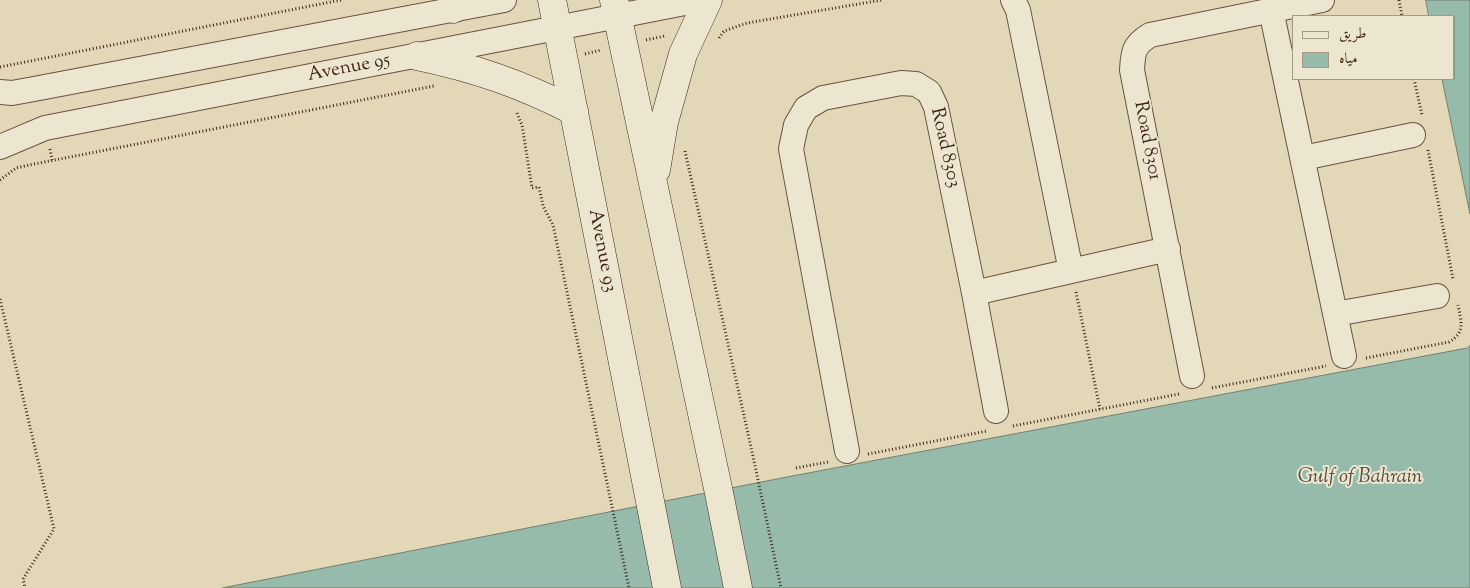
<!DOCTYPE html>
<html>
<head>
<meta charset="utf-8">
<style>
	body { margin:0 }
	#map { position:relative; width:1470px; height:588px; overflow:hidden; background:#e2d8b8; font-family:"Sorts Mill Goudy",Amiri,serif }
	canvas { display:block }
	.legend { position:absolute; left:1292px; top:15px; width:162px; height:65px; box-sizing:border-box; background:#ece6d1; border:1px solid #a89987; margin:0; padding:6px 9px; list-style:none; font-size:15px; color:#422619 }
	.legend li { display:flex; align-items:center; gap:10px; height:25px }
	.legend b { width:25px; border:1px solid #a89987 }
</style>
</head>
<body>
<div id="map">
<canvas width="1470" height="588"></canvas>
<ul class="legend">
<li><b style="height:6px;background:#ece6d1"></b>طريق</li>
<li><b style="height:14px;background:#96bbaa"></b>مياه</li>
</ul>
</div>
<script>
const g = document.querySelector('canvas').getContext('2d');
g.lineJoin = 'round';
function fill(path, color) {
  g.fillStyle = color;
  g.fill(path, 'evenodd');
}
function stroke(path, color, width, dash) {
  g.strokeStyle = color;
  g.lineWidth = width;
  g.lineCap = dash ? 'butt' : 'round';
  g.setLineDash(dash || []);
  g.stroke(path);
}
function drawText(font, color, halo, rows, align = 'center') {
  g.font = font + ' "Sorts Mill Goudy",serif';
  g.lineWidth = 4;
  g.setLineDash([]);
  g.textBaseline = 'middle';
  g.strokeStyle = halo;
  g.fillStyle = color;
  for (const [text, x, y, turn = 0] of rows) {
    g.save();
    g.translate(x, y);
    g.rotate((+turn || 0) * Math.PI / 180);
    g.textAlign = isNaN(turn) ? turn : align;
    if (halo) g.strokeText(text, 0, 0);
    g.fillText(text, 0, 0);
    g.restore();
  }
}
const water = new Path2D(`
	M 1426,0 L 1470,0 L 1470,214 L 1442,79 L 1454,79 L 1454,16 L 1429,16 Z
	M 1470,346 L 1470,588 L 222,588 L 787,477 L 1467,348 Z`);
fill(water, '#96bbaa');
stroke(water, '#747f70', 1);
const street = new Path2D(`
	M 1013,0 L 1018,10 L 1071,271
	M 1271,10 L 1344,356
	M 0,92 L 12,93 L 34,89 L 504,0
	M 0,147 L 45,128 L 700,0
	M 1303,158 L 1413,135
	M 974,293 L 1168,249
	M 1335,314 L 1437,296
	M 1192,376 L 1132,70 C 1133,51 1134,45 1150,35 L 1322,0
	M 847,451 L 791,149 L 796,125 L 806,108 L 823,98 L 901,83 L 916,84 L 929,92 L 936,107 L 974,293 L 996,411`);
const secondary = new Path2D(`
	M 552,0 L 667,588
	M 614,0 L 719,493 L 738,588
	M 453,9 L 460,0
	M 417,56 C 475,68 521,84 574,111
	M 656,170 L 664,122 L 683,54 L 708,0`);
stroke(street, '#6a5241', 26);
stroke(secondary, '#422619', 29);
stroke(new Path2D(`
	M 1399,0 L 1402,16
	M 719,38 L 724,31 L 747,23 L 882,0
	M 646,40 L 665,36
	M 585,54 L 601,50
	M 0,67 L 341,0
	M 1414,79 L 1422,115
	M 517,113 L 522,125 L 532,188 L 539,187 L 543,206 L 553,225 L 629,588
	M 50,149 L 52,160
	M 1428,150 L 1453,279
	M 685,151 L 751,447 L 781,588
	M 0,180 L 16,168 L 29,165 L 434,86
	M 1076,292 L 1100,409
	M 0,299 L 54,529 L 23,579 L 25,588
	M 1366,358 L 1449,342 C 1466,332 1461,321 1458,305
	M 1212,388 L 1326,366
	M 1013,426 L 1179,394
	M 868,454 L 987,431
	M 796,468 L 828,462`), '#422619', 3, [1, 2.5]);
stroke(street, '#ece6d1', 24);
stroke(secondary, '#ece6d1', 28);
drawText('19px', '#422619', '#ece6d1', [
	["Avenue 95",349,69,-11],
	["Road 8301",1146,141,79],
	["Road 8303",944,148,77],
	["Avenue 93",601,251,79]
]);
drawText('italic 20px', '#574b3d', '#ece6d1', [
	["Gulf of Bahrain",1360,479]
]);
</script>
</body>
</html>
